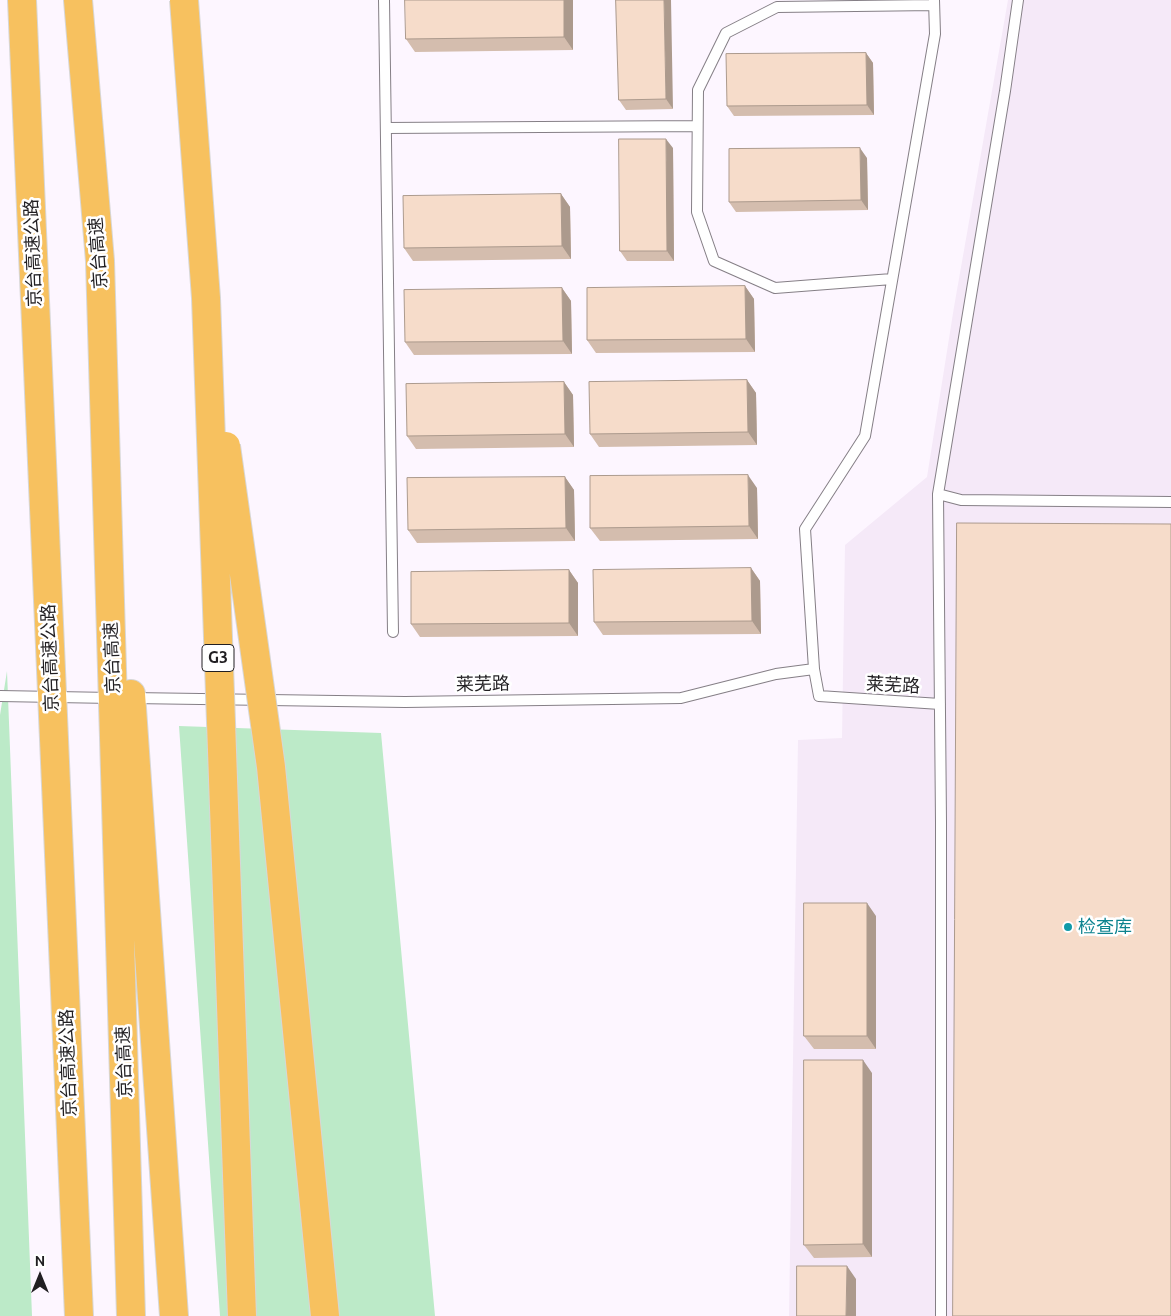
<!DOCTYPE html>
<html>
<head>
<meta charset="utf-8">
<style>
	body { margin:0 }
	#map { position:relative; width:1171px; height:1316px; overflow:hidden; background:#fdf6ff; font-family:Ubuntu,sans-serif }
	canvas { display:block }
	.north { position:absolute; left:15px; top:1251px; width:50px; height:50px; -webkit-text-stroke:4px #fff; paint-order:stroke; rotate:0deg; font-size:14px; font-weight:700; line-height:20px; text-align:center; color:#211f22 }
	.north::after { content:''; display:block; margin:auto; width:18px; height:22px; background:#211f22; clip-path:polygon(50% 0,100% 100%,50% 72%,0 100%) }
</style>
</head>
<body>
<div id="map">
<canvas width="1171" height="1316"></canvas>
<div class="north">N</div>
</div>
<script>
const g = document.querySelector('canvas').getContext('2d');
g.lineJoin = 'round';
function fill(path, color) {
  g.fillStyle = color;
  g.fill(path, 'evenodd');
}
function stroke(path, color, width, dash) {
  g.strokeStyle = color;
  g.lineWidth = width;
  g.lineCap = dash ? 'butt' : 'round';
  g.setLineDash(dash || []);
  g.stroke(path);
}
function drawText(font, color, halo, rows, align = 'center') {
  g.font = font + ' Ubuntu,"Noto Sans SC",sans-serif';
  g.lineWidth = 5;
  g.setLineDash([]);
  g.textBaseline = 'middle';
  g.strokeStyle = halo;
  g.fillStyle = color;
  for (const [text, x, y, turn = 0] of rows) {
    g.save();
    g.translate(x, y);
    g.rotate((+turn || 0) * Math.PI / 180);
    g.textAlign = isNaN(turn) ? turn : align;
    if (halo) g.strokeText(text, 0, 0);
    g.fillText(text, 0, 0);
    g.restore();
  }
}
fill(new Path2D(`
	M 1008,0 L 1171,0 L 1171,1316 L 789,1316 L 798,740 L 842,738 L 845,545 L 927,477 L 954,307 Z`), '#f5e9f8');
fill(new Path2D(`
	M 7,671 L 32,1316 L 0,1316 L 0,715 Z
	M 179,726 L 381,733 L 435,1316 L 220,1316 Z`), '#bceac8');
const lane = new Path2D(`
	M 384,0 L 393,632
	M 386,128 L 697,126
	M 892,279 L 775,288 L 714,261 L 697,212 L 698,90 L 726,33 L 777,7 L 934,5
	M 938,494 L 961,500 L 1171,502
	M 814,669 L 805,529 L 865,436 L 935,34 L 934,0
	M 0,696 L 112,698
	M 132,698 L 405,702 L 681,698 L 776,674 L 814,669 L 819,696 L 940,704
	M 941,1316 L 941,822 L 938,494 L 1005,91 L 1018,0`);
const highway = new Path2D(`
	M 22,0 L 79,1316
	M 78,0 L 100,261 L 131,1316
	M 131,694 L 174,1316`);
stroke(lane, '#857f86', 12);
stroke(highway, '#d7d7d7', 30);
stroke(lane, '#fff', 10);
stroke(highway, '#f7c15f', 28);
const highwayBridge = new Path2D(`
	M 184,0 L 206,298 L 242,1316
	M 226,446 L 271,767 L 325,1316`);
stroke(highwayBridge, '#d7d7d7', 30, []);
stroke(highwayBridge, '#f7c15f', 28);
fill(new Path2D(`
	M 573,0 L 573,50 L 415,52 L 406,39 Z
	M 616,0 L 673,109 L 626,110 L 619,100 Z
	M 866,53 L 873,63 L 874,115 L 734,116 L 727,106 Z
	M 673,148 L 674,261 L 627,261 L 620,251 Z
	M 867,158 L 868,210 L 736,212 L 729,202 Z
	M 561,194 L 570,207 L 571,259 L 413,261 L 404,248 Z
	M 745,286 L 754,299 L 755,352 L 596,353 L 587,340 Z
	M 562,288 L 571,301 L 572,354 L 414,355 L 405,342 Z
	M 747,380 L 756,393 L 757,445 L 599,447 L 590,434 Z
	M 564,382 L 573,395 L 574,447 L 416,449 L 407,436 Z
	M 565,477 L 574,490 L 575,541 L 417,543 L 408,530 Z
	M 757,488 L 758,539 L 600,541 L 590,528 Z
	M 751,568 L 760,581 L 761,634 L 603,635 L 594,622 Z
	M 569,570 L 578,583 L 578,636 L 420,637 L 411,624 Z
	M 876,916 L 876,1049 L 814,1049 L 804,1036 Z
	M 872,1073 L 872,1257 L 814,1258 L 804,1245 Z`), '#d4bdae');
fill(new Path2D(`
	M 564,0 L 573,0 L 573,50 L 564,37 Z
	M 664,0 L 671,0 L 673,109 L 666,99 Z
	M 866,53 L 873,63 L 874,115 L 867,105 Z
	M 666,139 L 673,148 L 674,261 L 667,251 Z
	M 860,148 L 867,158 L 868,210 L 861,200 Z
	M 561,194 L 570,207 L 571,259 L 562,246 Z
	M 745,286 L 754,299 L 755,352 L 746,339 Z
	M 562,288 L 571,301 L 572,354 L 563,341 Z
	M 747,380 L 756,393 L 757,445 L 748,432 Z
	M 564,382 L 573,395 L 574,447 L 565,434 Z
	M 748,475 L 757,488 L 758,539 L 749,526 Z
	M 565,477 L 574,490 L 575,541 L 566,528 Z
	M 751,568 L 760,581 L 761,634 L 752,621 Z
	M 569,570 L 578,583 L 578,636 L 569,623 Z
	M 867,903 L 876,916 L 876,1049 L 867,1036 Z
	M 863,1060 L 872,1073 L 872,1257 L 863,1244 Z
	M 847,1266 L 856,1279 L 856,1316 L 846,1316 Z`), '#ac9a8d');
const building = new Path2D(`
	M 405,0 L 564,0 L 564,37 L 406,39 Z
	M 616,0 L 664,0 L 666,99 L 619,100 Z
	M 866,53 L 867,105 L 727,106 L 726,54 Z
	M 619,139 L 666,139 L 667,251 L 620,251 Z
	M 860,148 L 861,200 L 729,202 L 729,149 Z
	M 561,194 L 562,246 L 404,248 L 403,196 Z
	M 745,286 L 746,339 L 587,340 L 587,288 Z
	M 562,288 L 563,341 L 405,342 L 404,290 Z
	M 747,380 L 748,432 L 590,434 L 589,382 Z
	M 564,382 L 565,434 L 407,436 L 406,384 Z
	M 748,475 L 749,526 L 590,528 L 590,476 Z
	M 565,477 L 566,528 L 408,530 L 407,478 Z
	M 957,523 L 1171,524 L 1171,1316 L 953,1316 Z
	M 751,568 L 752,621 L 594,622 L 593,570 Z
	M 569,570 L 569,623 L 411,624 L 411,572 Z
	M 804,903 L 867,903 L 867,1036 L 804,1036 Z
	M 804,1060 L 863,1060 L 863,1244 L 804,1245 Z
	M 797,1266 L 847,1266 L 846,1316 L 797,1316 Z`);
fill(building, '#f6dcca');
stroke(building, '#ac9a8d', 1);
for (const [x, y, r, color] of [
	[1068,927,5,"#0f9aa8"]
]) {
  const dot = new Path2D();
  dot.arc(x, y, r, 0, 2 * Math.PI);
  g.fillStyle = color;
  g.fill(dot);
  stroke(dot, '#fff', 2);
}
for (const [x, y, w] of [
	[218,658,32]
]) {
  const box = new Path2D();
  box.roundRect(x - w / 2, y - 13.5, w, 27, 4);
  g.fillStyle = '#fff';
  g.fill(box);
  stroke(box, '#211f22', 1);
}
drawText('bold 16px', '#211f22', null, [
	["G3",218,658]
]);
drawText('18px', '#211f22', '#fff', [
	["京台高速公路",33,253,-92],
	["京台高速",98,253,-94],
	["京台高速公路",50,658,-92],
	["京台高速",112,658,-92],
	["莱芜路",483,684,-1],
	["莱芜路",893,685,3],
	["京台高速",124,1062,-92],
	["京台高速公路",68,1063,-92]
]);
drawText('18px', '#0d838f', '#fff', [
	["检查库",1078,927]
], 'left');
</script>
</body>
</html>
